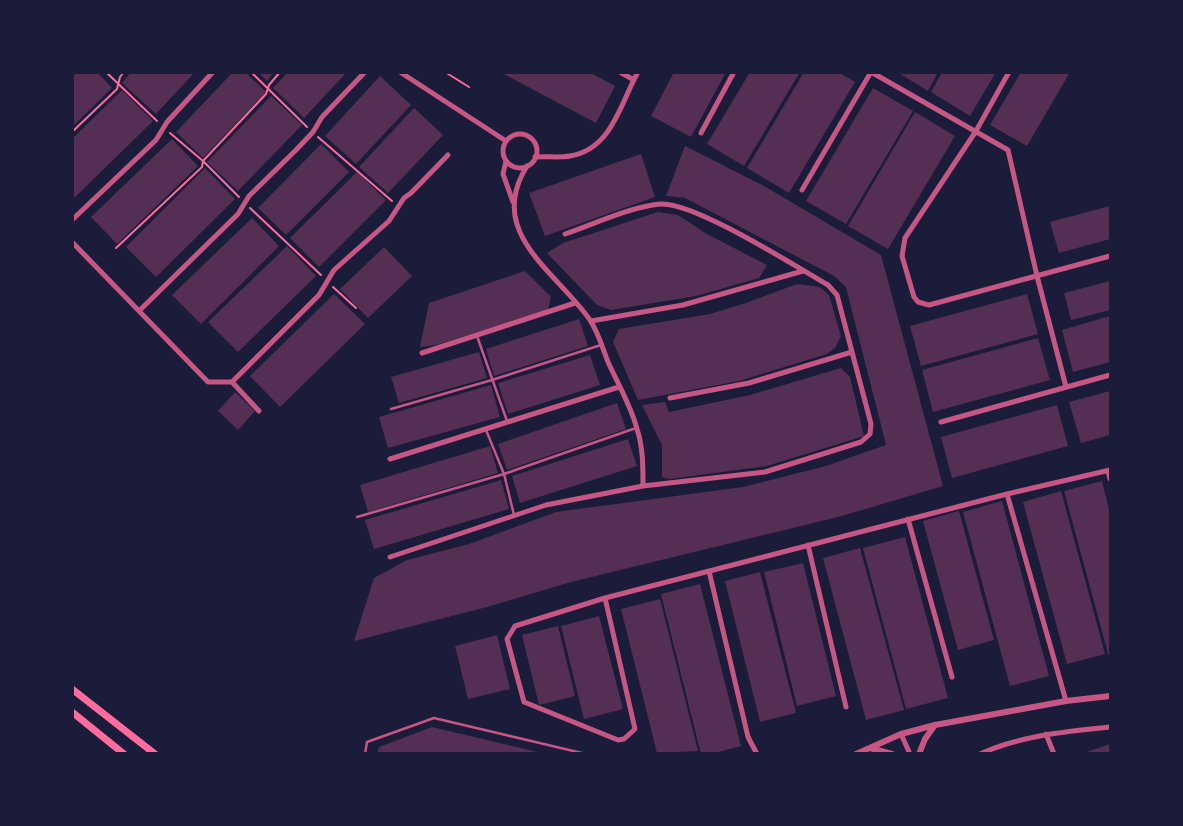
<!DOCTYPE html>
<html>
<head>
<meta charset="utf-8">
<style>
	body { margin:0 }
	#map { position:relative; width:1183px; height:826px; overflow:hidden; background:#1b1b3a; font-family:Montserrat,sans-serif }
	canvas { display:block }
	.frame { position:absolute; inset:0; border:74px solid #1b1b3a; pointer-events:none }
</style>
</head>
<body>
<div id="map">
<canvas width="1183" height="826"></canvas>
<div class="frame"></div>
</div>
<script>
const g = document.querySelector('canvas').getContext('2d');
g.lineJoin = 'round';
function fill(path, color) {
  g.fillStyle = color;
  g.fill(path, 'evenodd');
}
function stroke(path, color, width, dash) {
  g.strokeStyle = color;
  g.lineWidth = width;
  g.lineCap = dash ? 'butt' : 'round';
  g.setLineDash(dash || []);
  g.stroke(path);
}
fill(new Path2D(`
	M 72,72 L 97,72 L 112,88 L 72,127 Z
	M 131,72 L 195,72 L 156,114 L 122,83 Z
	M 233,72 L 245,72 L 266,92 L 203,158 L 176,132 Z
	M 258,72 L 274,72 L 267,81 Z
	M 288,72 L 347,72 L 304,118 L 273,88 Z
	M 500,72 L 589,72 L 615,86 L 596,123 Z
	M 674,72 L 726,72 L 691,137 L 651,116 Z
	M 750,72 L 800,72 L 744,166 L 707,144 Z
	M 804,72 L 838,72 L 855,82 L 789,193 L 747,168 Z
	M 897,72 L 938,72 L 928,91 Z
	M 942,72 L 996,72 L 970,116 L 931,92 Z
	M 1021,72 L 1070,72 L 1027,146 L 990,125 Z
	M 380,76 L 411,105 L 356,164 L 325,136 Z
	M 873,88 L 913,111 L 846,224 L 806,201 Z
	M 122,90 L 153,121 L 72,200 L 72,139 Z
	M 271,96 L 302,125 L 238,191 L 207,162 Z
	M 414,108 L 443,135 L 388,193 L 359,167 Z
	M 915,112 L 955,136 L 888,249 L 848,226 Z
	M 172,139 L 198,166 L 117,244 L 91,217 Z
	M 321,144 L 349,172 L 286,235 L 258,208 Z
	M 685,146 L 764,186 L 881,255 L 943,486 L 842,516 L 571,582 L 487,607 L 354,641 L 374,578 L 407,560 L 469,544 L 556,512 L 743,487 L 826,466 L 886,445 L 846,287 L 834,276 L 685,198 L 666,196 Z
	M 641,154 L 655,197 L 545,236 L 529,193 Z
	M 205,168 L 235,199 L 156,277 L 126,247 Z
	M 357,172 L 386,200 L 319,267 L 290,238 Z
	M 1110,206 L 1110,239 L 1059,253 L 1050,222 Z
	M 658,212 L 678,215 L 707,234 L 767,265 L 759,278 L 696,296 L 611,310 L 597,305 L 547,253 L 563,243 Z
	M 252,218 L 279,246 L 201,324 L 172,295 Z
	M 287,246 L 316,276 L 238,352 L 208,322 Z
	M 384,247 L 412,276 L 368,318 L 340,289 Z
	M 525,271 L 551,297 L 548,310 L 436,345 L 420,347 L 429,303 Z
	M 1110,281 L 1110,310 L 1071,320 L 1064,293 Z
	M 797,284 L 820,287 L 829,295 L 841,336 L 835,348 L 827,354 L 739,381 L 638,400 L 613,342 L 619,329 L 710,314 L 746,303 Z
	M 334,294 L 365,324 L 280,407 L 250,376 Z
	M 1027,294 L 1038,334 L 921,366 L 910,326 Z
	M 1110,316 L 1110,362 L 1073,372 L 1062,330 Z
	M 579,319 L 588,346 L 494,376 L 486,349 Z
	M 1038,338 L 1050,380 L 933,412 L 922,370 Z
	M 479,352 L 487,378 L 399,403 L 391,377 Z
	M 590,355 L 600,385 L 508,414 L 498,383 Z
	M 841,368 L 850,377 L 864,436 L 767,466 L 670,479 L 662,477 L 662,445 L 642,405 L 665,402 L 669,412 L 750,395 Z
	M 491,385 L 500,417 L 388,448 L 379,417 Z
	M 1110,391 L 1110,435 L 1081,443 L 1069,402 Z
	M 235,392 L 255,411 L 238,430 L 218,411 Z
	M 617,403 L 626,429 L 507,470 L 498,444 Z
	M 1057,405 L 1068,446 L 952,478 L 941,437 Z
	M 628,439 L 637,466 L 520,503 L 512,476 Z
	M 490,446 L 498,473 L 368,512 L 360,485 Z
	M 501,480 L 509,509 L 374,549 L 365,520 Z
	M 1102,481 L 1110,514 L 1109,657 L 1064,491 Z
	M 1061,491 L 1105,654 L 1067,664 L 1023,502 Z
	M 1002,501 L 1049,676 L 1010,686 L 963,512 Z
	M 959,511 L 994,640 L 958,650 L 923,521 Z
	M 905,537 L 948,698 L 906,709 L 863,548 Z
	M 860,548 L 904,710 L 866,720 L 823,558 Z
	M 803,563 L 836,696 L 797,706 L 764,572 Z
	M 760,572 L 796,713 L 760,722 L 725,581 Z
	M 700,584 L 741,746 L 710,754 L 701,754 L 661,594 Z
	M 660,599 L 698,751 L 657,753 L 621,609 Z
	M 599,616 L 623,709 L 584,719 L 561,626 Z
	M 558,626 L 575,696 L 539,705 L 522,635 Z
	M 497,635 L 510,689 L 468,699 L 455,646 Z
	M 432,727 L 542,753 L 542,754 L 377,754 L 379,747 Z
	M 1110,744 L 1110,754 L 1084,754 L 1084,753 Z`), '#542f53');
stroke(new Path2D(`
	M 106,72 L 157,121
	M 251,72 L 307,127
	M 445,72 L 469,87
	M 72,132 L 117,89 L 120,77 L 124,72
	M 170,133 L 203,161 L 239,197
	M 318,137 L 392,201
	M 250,208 L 321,275
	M 116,248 L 202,167 L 203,161 L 266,94 L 269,85 L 280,72
	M 333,287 L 356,308`), '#ff6b9d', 2);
stroke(new Path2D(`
	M 477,336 L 507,421
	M 391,409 L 492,380 L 601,345
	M 486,430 L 504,474 L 514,515
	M 357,517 L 504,474 L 636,428
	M 365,754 L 367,742 L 434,718 L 586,754`), '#c65784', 2.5);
stroke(new Path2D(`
	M 400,72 L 506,141
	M 620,72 L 634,80
	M 871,72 L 1008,150 L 1037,276 L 1066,387
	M 1009,72 L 976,131 L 905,238 L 902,256 L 914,297 L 918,302 L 929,305 L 1110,256
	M 701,133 L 734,72
	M503 151a17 17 0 1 1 34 0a17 17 0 1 1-34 0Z
	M 535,157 C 547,156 559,158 570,156 C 612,149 620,104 638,72
	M 506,161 L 503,174 L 513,202
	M 527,166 C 485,233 556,271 590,320 C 598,332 603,349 608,362 C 618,384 631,406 637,429 C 643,447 643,466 643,486
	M 802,190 L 871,72
	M 72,220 L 156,140 L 167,122 L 213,72
	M 72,242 L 208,382 L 232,382
	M 140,310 L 238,214 L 249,196 L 296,150 L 313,132 L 322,117 L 365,72
	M 591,321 L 683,305 L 803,271
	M 422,353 L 575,303
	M 232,382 L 319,295 L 334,270 L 389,221 L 404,198 L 411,193 L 448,155
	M 232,382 L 259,411
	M 670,398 L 749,383 L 852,352
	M 941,422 L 1110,375
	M 390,459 L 619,387
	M 1108,471 L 1110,479
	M 1007,494 L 1066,701
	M 908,519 L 952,677
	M 808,545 L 846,707
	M 390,557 L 546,505 L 643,486 L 765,472 L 861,442 L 870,434 L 871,424 L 837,295 L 828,285 C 795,266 693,201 660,204 C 630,207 594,224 565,234
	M 709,571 L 748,737 L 757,754
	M 605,598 L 635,729 L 624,739 L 618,740 L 524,702 L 507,639 L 515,626 L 605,598 L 1007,494 L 1110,470
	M 901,734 L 910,754
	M 1046,734 L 1054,754
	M 980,754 C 1022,735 1066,732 1110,727`), '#c65784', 5);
stroke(new Path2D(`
	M 870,748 L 892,754
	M 856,754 L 901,734 L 935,725 L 1066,701 L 1110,696
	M 919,754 L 925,739 L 935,725`), '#c65784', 6);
stroke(new Path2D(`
	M 72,689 L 155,754
	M 72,712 L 124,754`), '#ff6b9d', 7);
</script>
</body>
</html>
